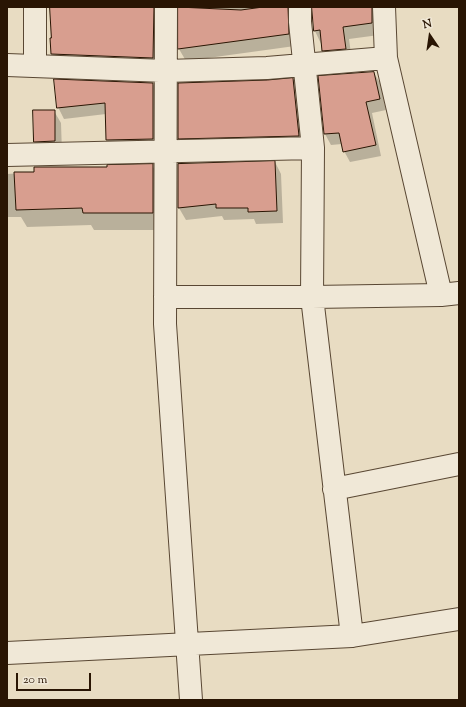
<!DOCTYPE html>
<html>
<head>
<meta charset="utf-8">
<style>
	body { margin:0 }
	#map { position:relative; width:466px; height:707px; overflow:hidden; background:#e8dcc2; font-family:"Sorts Mill Goudy",serif }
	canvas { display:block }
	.frame { position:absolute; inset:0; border:8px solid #291503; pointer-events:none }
	.north { position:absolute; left:410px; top:16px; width:40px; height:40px; -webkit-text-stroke:3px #f0e8d7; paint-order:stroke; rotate:347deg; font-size:11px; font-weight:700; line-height:16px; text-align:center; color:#291503 }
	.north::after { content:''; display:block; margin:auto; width:14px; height:18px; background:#291503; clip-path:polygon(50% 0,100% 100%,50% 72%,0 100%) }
	.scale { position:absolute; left:16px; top:673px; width:75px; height:18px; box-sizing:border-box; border:2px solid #291503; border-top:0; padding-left:5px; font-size:12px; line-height:14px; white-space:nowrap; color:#291503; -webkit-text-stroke:3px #f0e8d7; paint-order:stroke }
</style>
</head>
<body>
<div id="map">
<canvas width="466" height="707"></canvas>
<div class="frame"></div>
<div class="north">N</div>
<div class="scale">20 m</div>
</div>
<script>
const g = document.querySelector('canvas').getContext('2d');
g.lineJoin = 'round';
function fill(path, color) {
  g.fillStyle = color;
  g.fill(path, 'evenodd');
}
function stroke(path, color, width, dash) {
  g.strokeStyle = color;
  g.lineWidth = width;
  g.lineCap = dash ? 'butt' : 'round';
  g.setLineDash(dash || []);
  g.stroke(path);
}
fill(new Path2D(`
	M 51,7 L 171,7 L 160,70 L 59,66 L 52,54 Z
	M 175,7 L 305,7 L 295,46 L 186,61 L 179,49 L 179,8 Z
	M 310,7 L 378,7 L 379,35 L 349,39 L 352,61 L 330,63 L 315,31 L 314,8 Z
	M 374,73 L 380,83 L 386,110 L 372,113 L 381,156 L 350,162 L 344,151 L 342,144 L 331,145 L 325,134 L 319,77 Z
	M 293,79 L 299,91 L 305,147 L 186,150 L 179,138 Z
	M 153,84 L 159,95 L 159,150 L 114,151 L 107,140 L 106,114 L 64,119 L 58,107 Z
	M 54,111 L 61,123 L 62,153 L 41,153 L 35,142 Z
	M 275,162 L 281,174 L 283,223 L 256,224 L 254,219 L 224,220 L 222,216 L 186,220 L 179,208 L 179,165 Z
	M 152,165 L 162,183 L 162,230 L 94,230 L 91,225 L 27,227 L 21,217 L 7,217 L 7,174 Z`), '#0003');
const building = new Path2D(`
	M 50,7 L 154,7 L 153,58 L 51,54 L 50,38 L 51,38 Z
	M 178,7 L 241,10 L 263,7 L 288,7 L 289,34 L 178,49 Z
	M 312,7 L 372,7 L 372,23 L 343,27 L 346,49 L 322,51 L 320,30 L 314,31 Z
	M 374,72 L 380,99 L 366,102 L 376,145 L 343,152 L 339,133 L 324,134 L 318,76 Z
	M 293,78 L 299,136 L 178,139 L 178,83 L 267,80 Z
	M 54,79 L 153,83 L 153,139 L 106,140 L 105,103 L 57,108 Z
	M 33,110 L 55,110 L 55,141 L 34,142 Z
	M 275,161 L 277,211 L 248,212 L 248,208 L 216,208 L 216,204 L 178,208 L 178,164 Z
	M 153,164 L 153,213 L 83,213 L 82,208 L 16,210 L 14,172 L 34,172 L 34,167 L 107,167 L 107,165 Z`);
fill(building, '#d89e8f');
stroke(building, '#291503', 1);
const minor = new Path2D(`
	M 166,7 L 165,324 L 191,700
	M 300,7 L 300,22 L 313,148 L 312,297 L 441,295 L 459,293
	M 384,7 L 386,58 L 441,295
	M 7,65 L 166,71 L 267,68 L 386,58
	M 35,65 L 35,7
	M 7,155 L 313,148
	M 165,297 L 312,297 L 352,636
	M 334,489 L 459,464
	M 7,653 L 352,636 L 459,619`);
stroke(minor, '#594733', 24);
stroke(minor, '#f0e8d7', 22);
</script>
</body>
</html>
